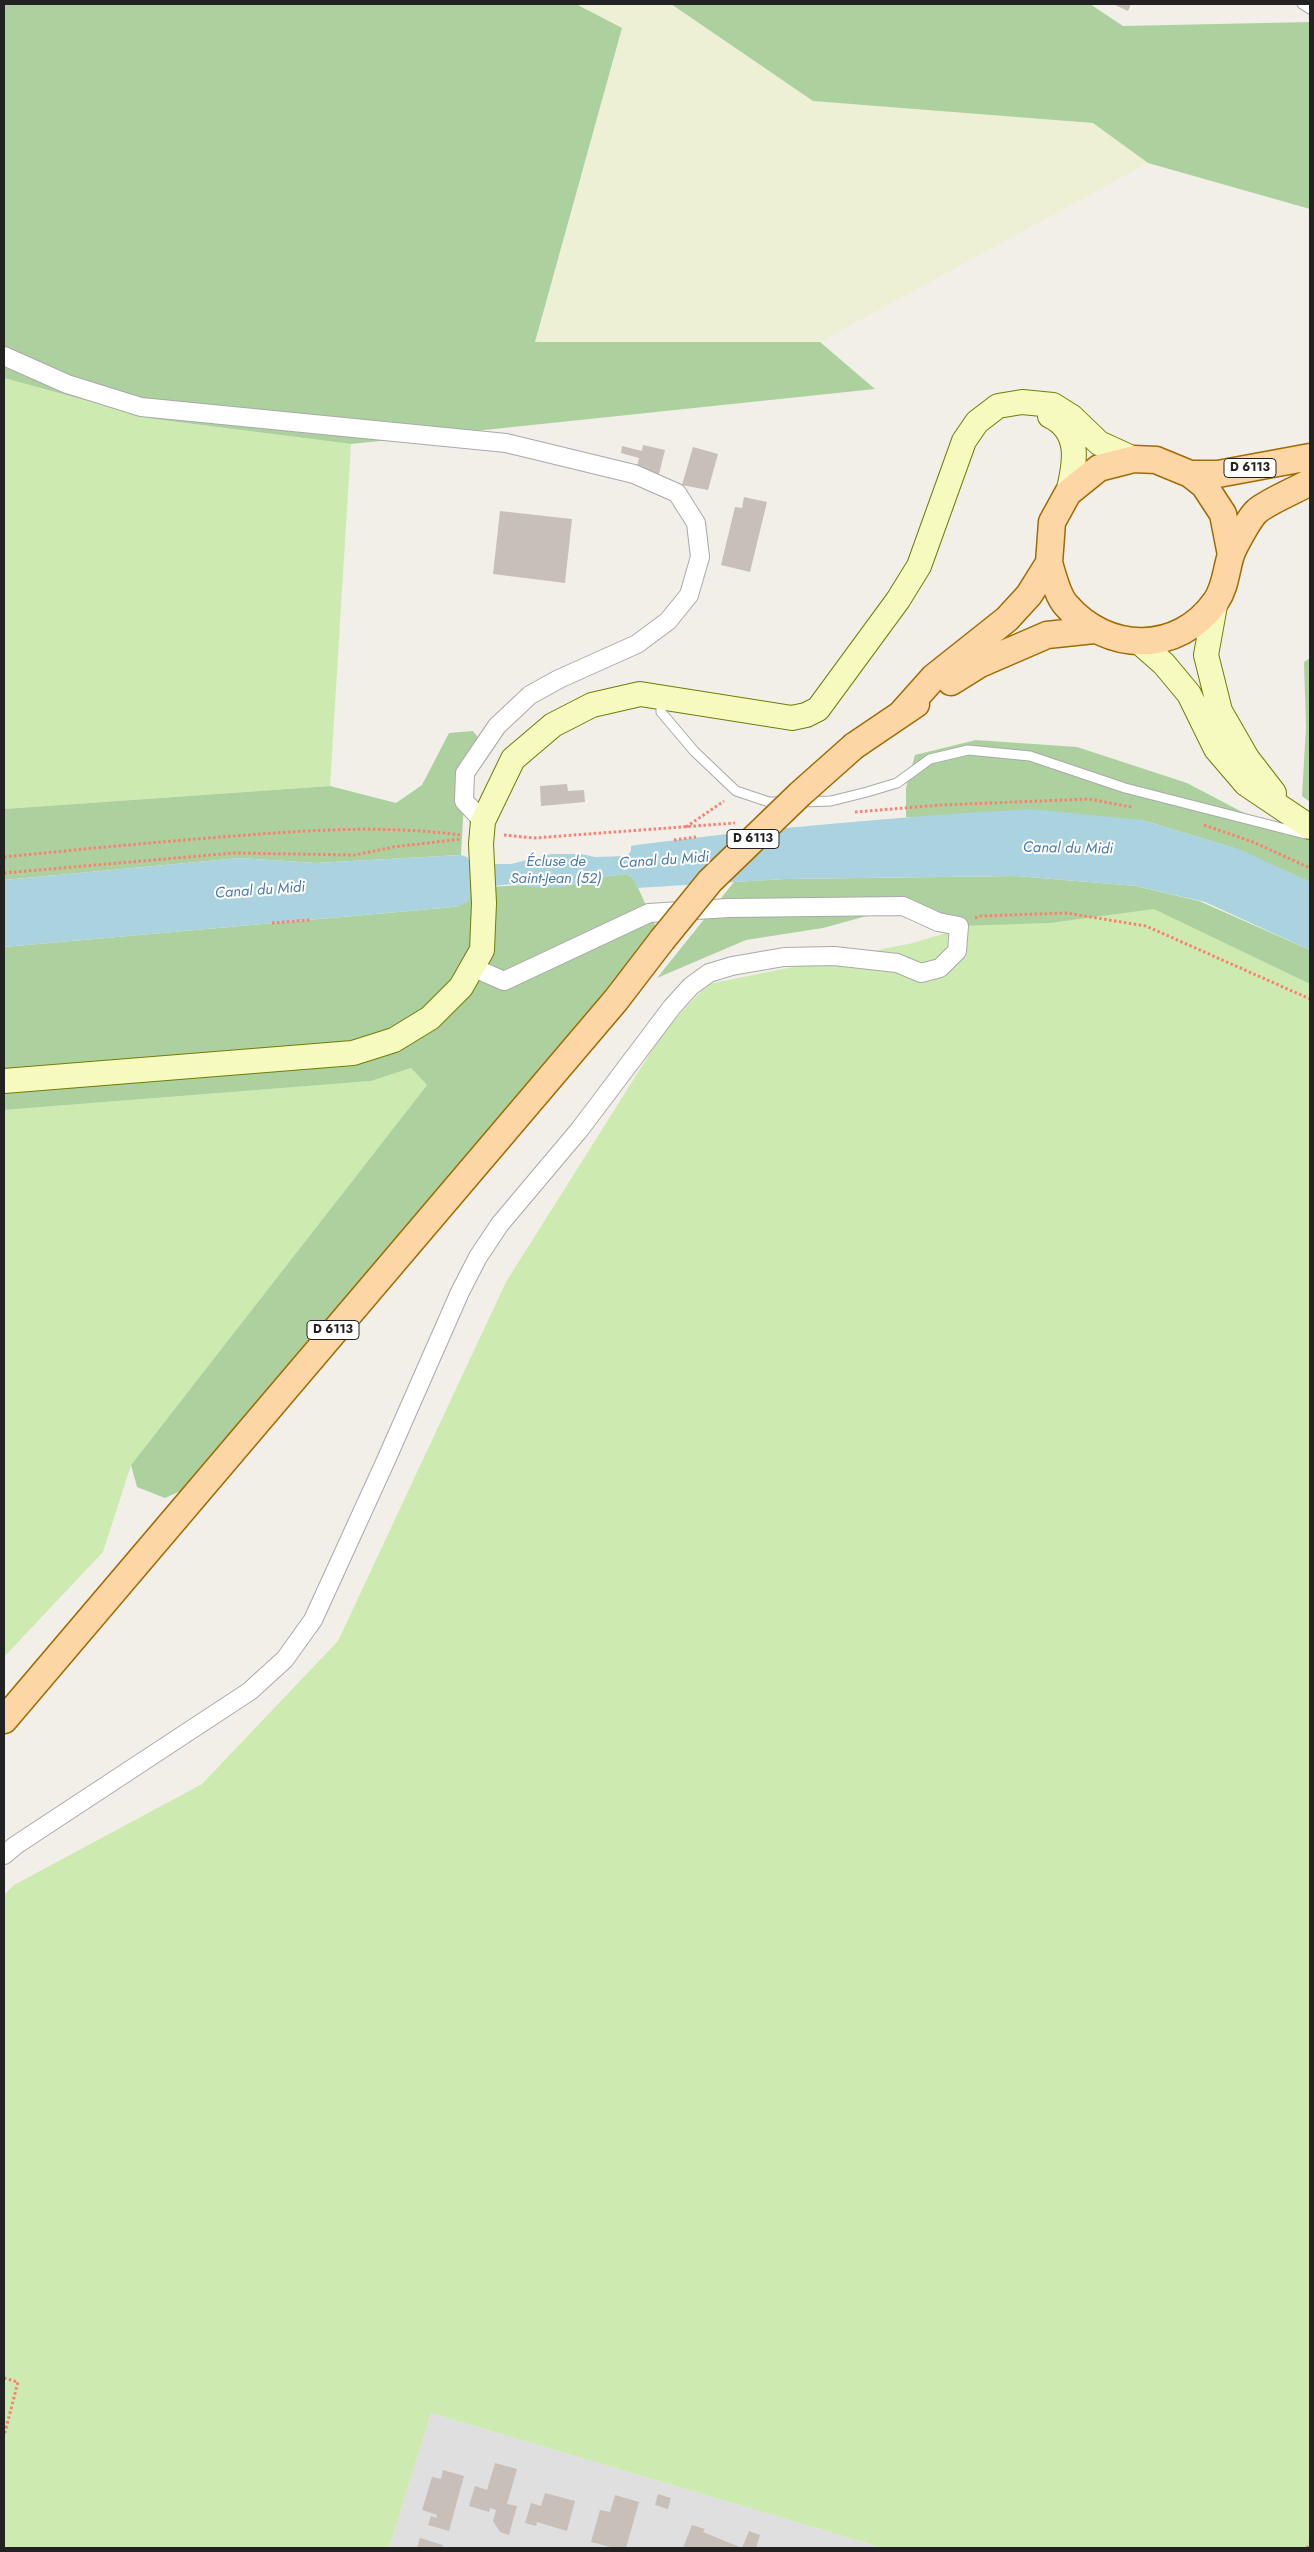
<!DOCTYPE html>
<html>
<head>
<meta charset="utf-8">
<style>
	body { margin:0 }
	#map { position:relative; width:1314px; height:2552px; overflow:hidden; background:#f2efe9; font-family:Jost,sans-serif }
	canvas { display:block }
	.frame { position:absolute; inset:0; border:5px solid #222; pointer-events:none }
</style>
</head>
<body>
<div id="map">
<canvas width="1314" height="2552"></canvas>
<div class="frame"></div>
</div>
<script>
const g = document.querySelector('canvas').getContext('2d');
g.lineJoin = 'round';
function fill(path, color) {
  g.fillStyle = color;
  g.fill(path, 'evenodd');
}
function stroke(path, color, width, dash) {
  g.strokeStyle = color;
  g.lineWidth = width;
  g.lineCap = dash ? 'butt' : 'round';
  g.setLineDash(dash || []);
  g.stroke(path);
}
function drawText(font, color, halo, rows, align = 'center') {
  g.font = font + ' Jost,sans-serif';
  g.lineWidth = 4;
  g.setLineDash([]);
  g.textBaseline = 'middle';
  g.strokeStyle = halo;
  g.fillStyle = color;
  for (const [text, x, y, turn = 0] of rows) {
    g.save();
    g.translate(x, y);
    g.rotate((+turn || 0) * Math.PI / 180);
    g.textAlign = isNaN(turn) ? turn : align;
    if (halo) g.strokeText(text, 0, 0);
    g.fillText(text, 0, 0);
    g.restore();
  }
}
fill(new Path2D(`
	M 431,2413 L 883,2548 L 389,2548 Z`), '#e0dfdf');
fill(new Path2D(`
	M 576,4 L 671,4 L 813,101 L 1093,123 L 1148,163 L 820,342 L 535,342 L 622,28 Z`), '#eef0d5');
fill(new Path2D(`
	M 4,378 L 154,419 L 351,444 L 330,786 L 4,809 Z
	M 1154,908 L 1310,984 L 1310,2548 L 883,2548 L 431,2413 L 389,2548 L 4,2548 L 4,1895 L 14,1885 L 202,1784 L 338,1641 L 506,1282 L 664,1031 L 708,984 L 913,943 L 975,924 L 1050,923 Z
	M 411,1068 L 427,1085 L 131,1465 L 103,1552 L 4,1657 L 4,1110 L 370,1081 Z`), '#cdebb0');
fill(new Path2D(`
	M 4,4 L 576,4 L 622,28 L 535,342 L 820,342 L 875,389 L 351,444 L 154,419 L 4,378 Z
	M 671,4 L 1090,4 L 1123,26 L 1310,22 L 1310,209 L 1148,163 L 1093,123 L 813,101 Z
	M 1310,658 L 1310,802 L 1302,796 L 1306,727 L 1304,662 Z
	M 473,731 L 484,745 L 464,801 L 461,855 L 315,863 L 240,858 L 4,880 L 4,809 L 330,786 L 396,803 L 422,785 L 449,733 Z
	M 976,740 L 1077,747 L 1187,783 L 1286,835 L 1310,837 L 1310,882 L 1234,848 L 1142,820 L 906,817 L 906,788 L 915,755 Z
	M 627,874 L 634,879 L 662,940 L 209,1478 L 165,1498 L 137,1487 L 131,1465 L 427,1085 L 411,1068 L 371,1081 L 4,1110 L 4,947 L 443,908 L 460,906 L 472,888 L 591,881 L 599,877 Z
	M 1016,876 L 1136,886 L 1199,901 L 1310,950 L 1310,984 L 1154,909 L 1050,923 L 959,926 L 903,906 L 823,928 L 746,940 L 657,978 L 734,882 L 785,879 Z`), '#add19e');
fill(new Path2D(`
	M 1029,809 L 1142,820 L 1241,850 L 1310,882 L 1310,950 L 1205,902 L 1136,886 L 1016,876 L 785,879 L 637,888 L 634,879 L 627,874 L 599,877 L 565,887 L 537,888 L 513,884 L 472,888 L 469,901 L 460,906 L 443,908 L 4,947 L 4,880 L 240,858 L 315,863 L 461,855 L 467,857 L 471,864 L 511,864 L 551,854 L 581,854 L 595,857 L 627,856 L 631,851 L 631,846 L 636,845 C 767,828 898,817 1029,809 Z`), '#aad3df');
fill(new Path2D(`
	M 1113,4 L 1131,4 L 1128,11 Z
	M 643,445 L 665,450 L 659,474 L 637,467 L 639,458 L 621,453 L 622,446 L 642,451 Z
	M 693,447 L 718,454 L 708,490 L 682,485 Z
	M 744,497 L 767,502 L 750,572 L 721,565 L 735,507 L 742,508 Z
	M 500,511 L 572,519 L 565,583 L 493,574 Z
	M 567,784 L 568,791 L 584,790 L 585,802 L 541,806 L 540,786 Z
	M 495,2463 L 517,2469 L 507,2504 L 517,2506 L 509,2535 L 500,2532 L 493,2521 L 496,2510 L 490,2508 L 489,2512 L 469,2506 L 475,2486 L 487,2490 Z
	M 443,2470 L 464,2476 L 449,2531 L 428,2525 L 431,2516 L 436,2518 L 437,2515 L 422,2510 L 432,2477 L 441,2479 Z
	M 545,2493 L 575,2501 L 567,2531 L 537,2522 L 536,2526 L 525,2523 L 531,2503 L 541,2506 Z
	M 658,2494 L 671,2498 L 668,2509 L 655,2505 Z
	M 615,2495 L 639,2502 L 626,2548 L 614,2548 L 591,2542 L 600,2510 L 610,2512 Z
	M 692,2525 L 705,2529 L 703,2532 L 742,2548 L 749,2531 L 760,2535 L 756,2548 L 683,2548 Z
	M 420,2538 L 443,2545 L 442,2548 L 417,2548 Z`), '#c7bfb8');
const lane = new Path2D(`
	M 1302,4 L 1310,9
	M 661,697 L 661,712 L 694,751 L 736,791 L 769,802 L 783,802
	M 801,802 L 831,801 L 867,792 L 897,783 L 930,759 L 968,750 L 1030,756 L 1125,788 L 1305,834`);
const street = new Path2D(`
	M 4,356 L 67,384 L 141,407 L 506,443 L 634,474 L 677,493 L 696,523 L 700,557 L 689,595 L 668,621 L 637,644 L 559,679 L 530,695 L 497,726 L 465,773 L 464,801 L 483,821
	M 4,1855 L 16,1845 L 250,1691 L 285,1659 L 313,1620 L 387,1458 L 460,1292 L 478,1257 L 500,1224 L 580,1129 L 672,1007 L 691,986 L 709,973 L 732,966 L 784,957 L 834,956 L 897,963 L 921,973 L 940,968 L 957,951 L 959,926 L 938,922 L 903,906 L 728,908 L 649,913 L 504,981 L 472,967`);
const secondary = new Path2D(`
	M 1050,416 C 1082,431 1075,465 1068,493
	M 1216,600 L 1206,655 L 1220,711 L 1247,758 L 1274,793
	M 1139,642 L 1164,664 L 1189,694 L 1216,749 L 1246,784 L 1310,827
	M 4,1081 L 353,1053 L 394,1040 L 430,1018 L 461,987 L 482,950 L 484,903 L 481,844 L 483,821 L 513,759 L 553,725 L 592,705 L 640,694 L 792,718 L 806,715 L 818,709 L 898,600 L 919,566 L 964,441 L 977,422 L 998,406 L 1022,402 L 1053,405 L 1072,417 L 1099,443 L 1134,459`);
const primary = new Path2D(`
	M 1190,474 L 1218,474 L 1310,457
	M 1049,563 C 1053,575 1057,595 1066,605 C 1107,653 1178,655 1216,601 C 1225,588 1226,572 1230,558 C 1232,549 1250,517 1257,511 C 1267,502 1296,490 1310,482
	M 951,682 L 980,664 L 1047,635 L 1094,630
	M 901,714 L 934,677 L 1007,619 L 1029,595 L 1049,563 L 1052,522 L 1068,493 L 1099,468 L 1134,459 L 1156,460 L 1190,474 L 1204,485 L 1223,514 L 1231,555
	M 854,746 L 916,704
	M 4,1720 L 616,1000 L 662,940`);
stroke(lane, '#a9a9a9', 11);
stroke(street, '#a9a9a9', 20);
stroke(secondary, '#707d05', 26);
stroke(primary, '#a06b00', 29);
stroke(new Path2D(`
	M 855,812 L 941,805 L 1089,799 L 1131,807
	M 1204,825 L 1253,842 L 1310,868
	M 686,827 L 724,801
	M 504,835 L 534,838 L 735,823
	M 674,840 L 696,837
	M 4,857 C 81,849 157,842 234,836 C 311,830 385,825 461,835
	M 4,873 L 234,853 L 355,855 L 393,847 L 461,839
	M 975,918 L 981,916 L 1066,913 L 1146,926 L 1310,999
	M 272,923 L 310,920
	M 4,2378 L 18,2382 L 4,2436
	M 1307,2548 L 1310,2543`), '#fa8072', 3, [2.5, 2.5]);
stroke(lane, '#fff', 9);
stroke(street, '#fff', 18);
stroke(secondary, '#f7fabf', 24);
stroke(primary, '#fcd6a4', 26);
const primaryBridge = new Path2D(`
	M 662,940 L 710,881 L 800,794 L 854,746`);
stroke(primaryBridge, '#a06b00', 29, []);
stroke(primaryBridge, '#fcd6a4', 26);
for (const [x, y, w] of [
	[1250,468,52],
	[753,839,52],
	[333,1330,52]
]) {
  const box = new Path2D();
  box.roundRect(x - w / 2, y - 9.5, w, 19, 4);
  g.fillStyle = '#fff';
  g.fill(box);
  stroke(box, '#222', 1);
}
drawText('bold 12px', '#222', null, [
	["D 6113",1250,468],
	["D 6113",753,839],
	["D 6113",333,1330]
]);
drawText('italic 15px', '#4a7aab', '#fff', [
	["Canal du Midi",1068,849,1],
	["Canal du Midi",664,861,-4],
	["Écluse de",556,862],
	["Saint-Jean (52)",556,879],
	["Canal du Midi",260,891,-4]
]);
</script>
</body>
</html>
